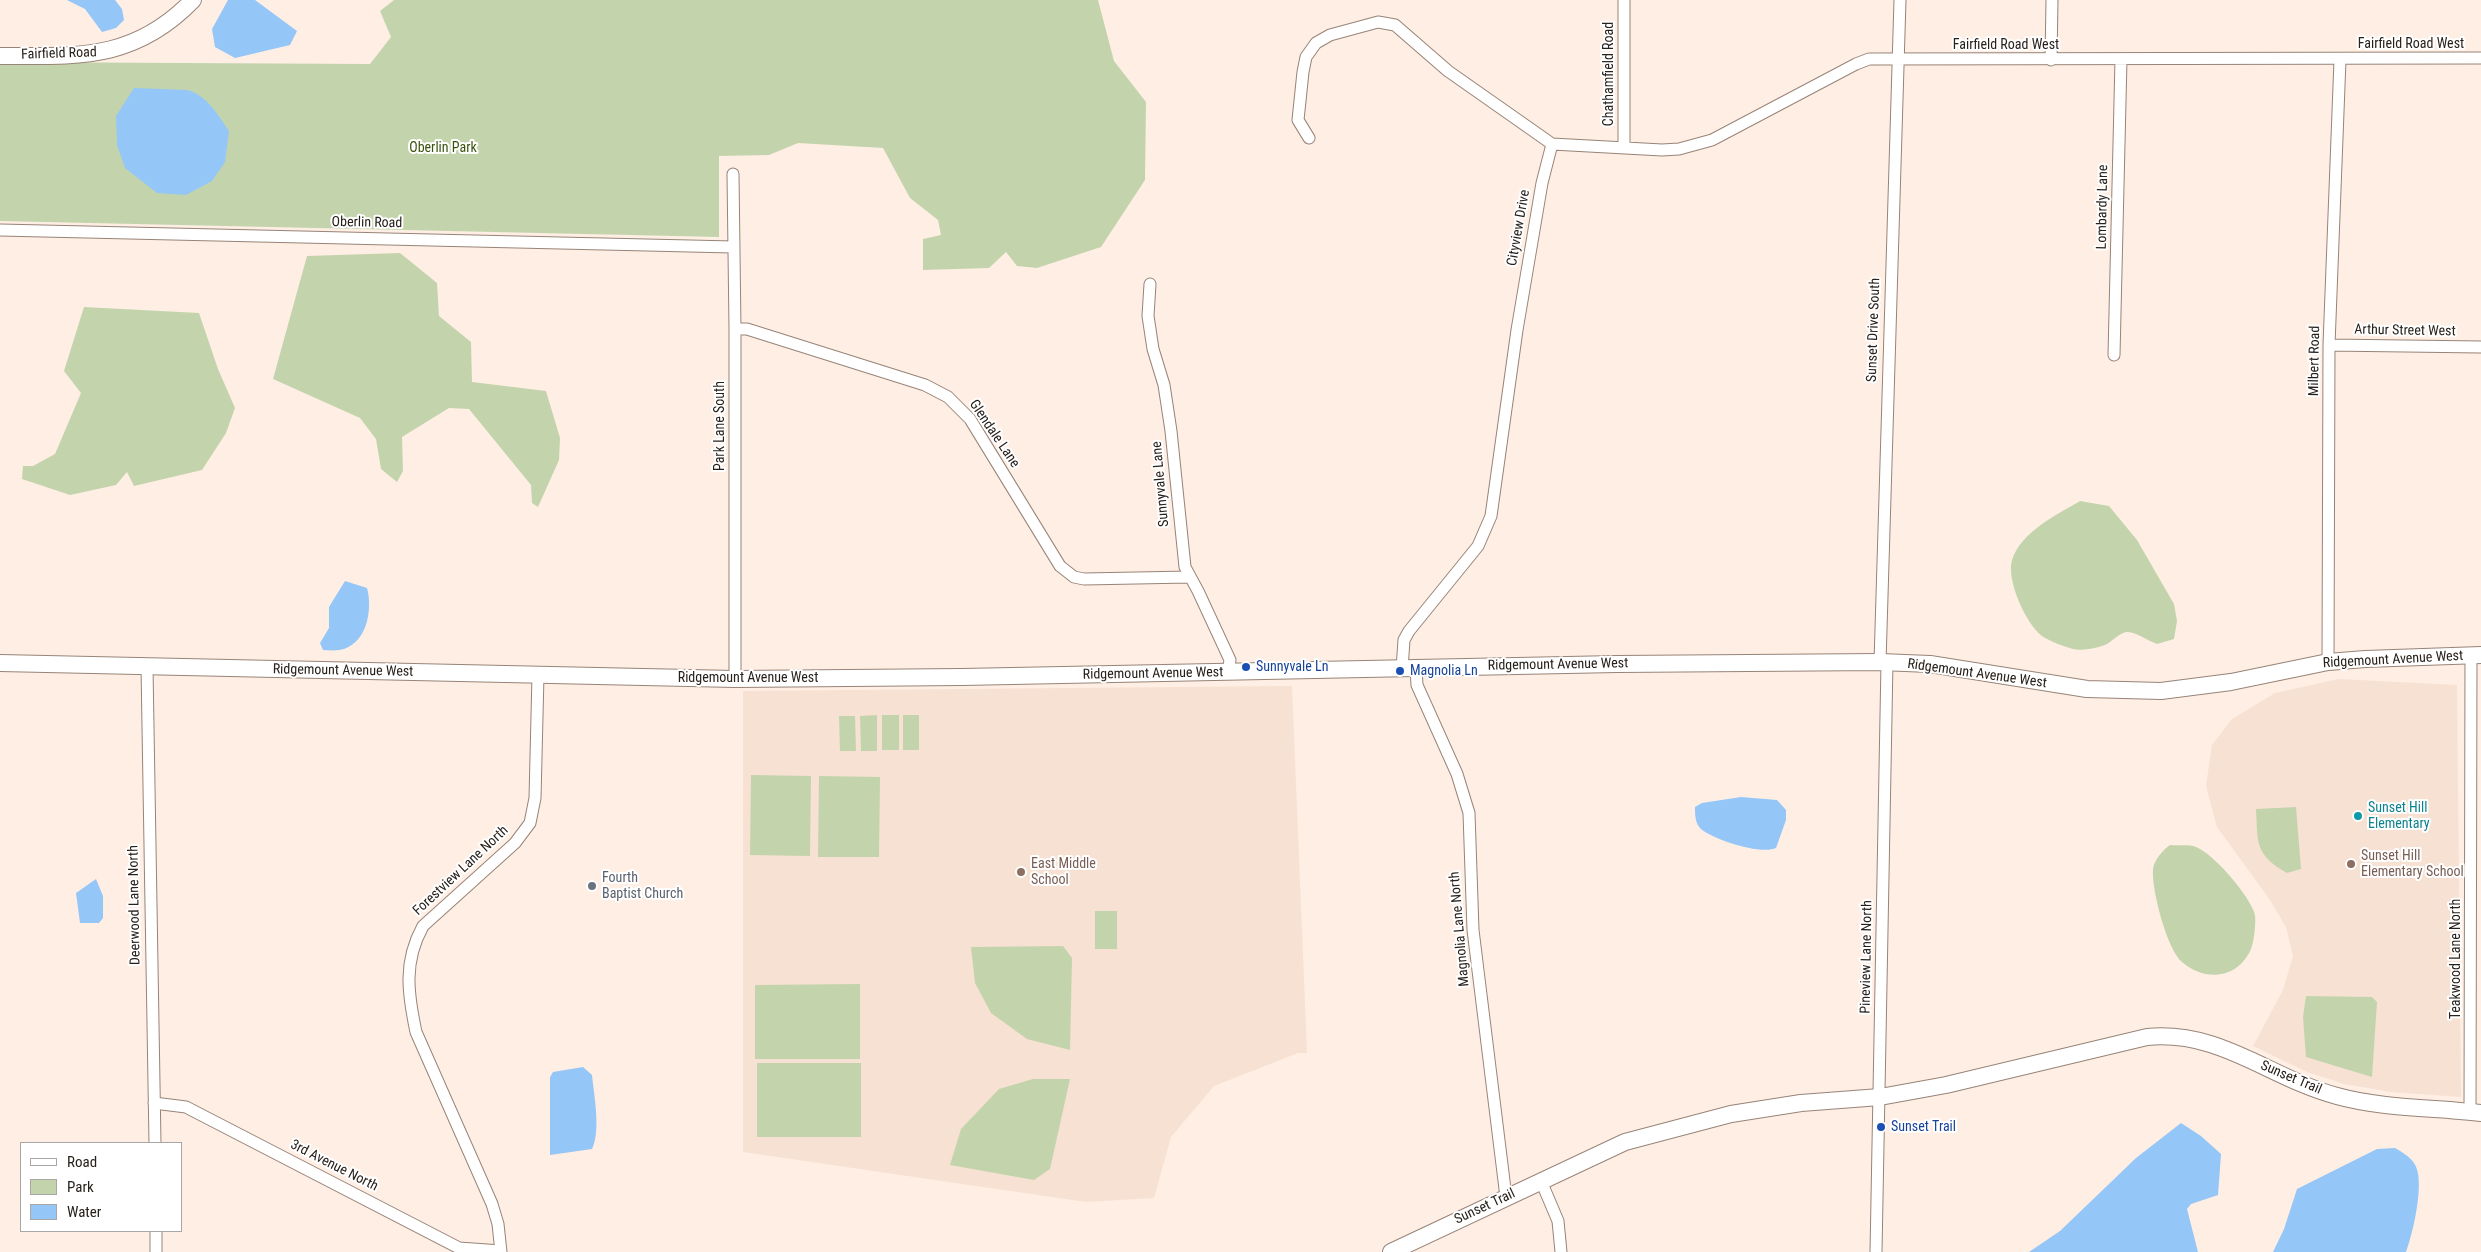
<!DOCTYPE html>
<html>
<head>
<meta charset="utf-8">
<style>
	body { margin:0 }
	#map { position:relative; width:2481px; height:1252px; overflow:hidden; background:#ffeee3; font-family:"Roboto Condensed",sans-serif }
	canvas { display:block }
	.legend { position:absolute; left:20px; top:1142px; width:162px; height:90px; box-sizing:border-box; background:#fff; border:1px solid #a9a6a4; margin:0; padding:6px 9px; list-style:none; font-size:15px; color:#27201b }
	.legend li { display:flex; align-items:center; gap:10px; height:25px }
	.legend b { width:25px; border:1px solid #a9a6a4 }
</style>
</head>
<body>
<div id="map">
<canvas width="2481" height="1252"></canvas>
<ul class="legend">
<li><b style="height:6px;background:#fff"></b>Road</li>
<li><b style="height:14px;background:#c3d4ad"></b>Park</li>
<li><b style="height:14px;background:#94c6f7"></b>Water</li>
</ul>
</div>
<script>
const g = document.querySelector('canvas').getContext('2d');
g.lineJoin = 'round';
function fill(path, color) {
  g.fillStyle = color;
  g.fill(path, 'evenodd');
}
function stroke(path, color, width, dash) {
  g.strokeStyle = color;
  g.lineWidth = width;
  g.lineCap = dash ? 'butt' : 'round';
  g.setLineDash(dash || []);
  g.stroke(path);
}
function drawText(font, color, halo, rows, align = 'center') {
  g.font = font + ' "Roboto Condensed",sans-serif';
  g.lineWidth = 4;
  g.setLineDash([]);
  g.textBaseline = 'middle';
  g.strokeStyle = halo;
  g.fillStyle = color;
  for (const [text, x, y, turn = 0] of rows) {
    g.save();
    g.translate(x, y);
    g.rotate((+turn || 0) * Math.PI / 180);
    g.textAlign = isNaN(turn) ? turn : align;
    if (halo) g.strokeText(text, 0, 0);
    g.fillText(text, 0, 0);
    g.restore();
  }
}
fill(new Path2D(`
	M 2339,679 L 2457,685 L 2461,1097 L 2391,1092 L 2344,1084 L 2307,1072 L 2253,1046 L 2283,990 L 2293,956 L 2286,927 L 2270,900 L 2217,827 L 2206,786 L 2212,745 L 2232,719 L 2275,693 Z
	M 1292,686 L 1307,1053 L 1298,1053 L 1214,1086 L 1171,1137 L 1154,1198 L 1086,1202 L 743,1152 L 743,691 Z`), '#f7e1d2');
fill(new Path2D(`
	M 394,0 L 1098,0 L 1114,61 L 1146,102 L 1145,180 L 1101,247 L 1037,268 L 1017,266 L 1006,252 L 989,268 L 923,270 L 923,239 L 941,235 L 938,220 L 910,198 L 883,148 L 798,143 L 769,155 L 719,156 L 719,237 L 0,221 L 0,62 L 370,64 L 391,37 L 380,11 Z
	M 400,253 L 437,283 L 439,316 L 471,342 L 472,382 L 546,391 L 560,438 L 559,460 L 538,507 L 532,503 L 531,485 L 469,409 L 449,408 L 402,437 L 403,471 L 397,482 L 381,469 L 376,439 L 360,418 L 273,379 L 307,256 Z
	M 84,307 L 199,313 L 218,369 L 235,408 L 226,433 L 202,470 L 134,486 L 127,472 L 116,485 L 70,495 L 22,479 L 23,466 L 33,466 L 55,454 L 81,393 L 64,371 Z
	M 2080,501 L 2109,506 L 2137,540 L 2174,604 L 2177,621 L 2174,639 L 2157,644 C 2146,640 2137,632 2126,632 C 2120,633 2112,641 2107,644 C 2098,648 2083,651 2073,649 C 2065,647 2049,641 2042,636 C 2026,624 2006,580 2012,560 C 2021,532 2056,515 2080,501 Z
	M 877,715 L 877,751 L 861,751 L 860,716 Z
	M 882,715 L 899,715 L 899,750 L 882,750 Z
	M 903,715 L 919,715 L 919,750 L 903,750 Z
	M 839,716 L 855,716 L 856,751 L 840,751 Z
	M 751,775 L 811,776 L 810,856 L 750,855 Z
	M 819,776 L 880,777 L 879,857 L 818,857 Z
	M 2296,807 L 2301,869 L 2287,873 C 2254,854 2258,843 2256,809 Z
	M 2170,845 C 2178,846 2189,844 2196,847 C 2214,854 2251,897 2255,915 C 2256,923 2254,942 2251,949 C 2238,979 2205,982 2182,962 C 2167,950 2151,888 2153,869 C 2154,860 2163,850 2170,845 Z
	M 1095,911 L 1117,911 L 1117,949 L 1095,949 Z
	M 1063,946 L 1072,958 L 1070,1050 L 1027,1039 L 991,1013 L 975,983 L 971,947 Z
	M 860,984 L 860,1059 L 755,1059 L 755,985 Z
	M 2306,996 L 2372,997 L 2377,1002 L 2372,1077 L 2306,1057 L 2303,1017 Z
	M 757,1063 L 861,1063 L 861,1137 L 757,1137 Z
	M 1033,1079 L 1070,1079 L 1050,1169 L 1034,1180 L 950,1165 L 961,1129 L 999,1089 Z`), '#c3d4ad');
fill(new Path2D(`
	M 67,0 L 115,0 L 122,9 L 124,20 L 116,28 L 102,32 L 85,9 Z
	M 228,0 L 255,0 L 297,31 L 290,45 L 235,58 L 215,47 L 212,29 Z
	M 134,88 L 187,90 C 207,95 218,115 229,131 L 225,162 L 212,181 L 186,195 L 157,193 L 125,168 L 117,145 L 116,116 Z
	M 345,581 L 367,588 C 373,609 367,646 339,650 C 334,651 328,650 323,650 L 320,643 L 329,628 L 329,607 Z
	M 1741,797 L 1777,800 L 1786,810 L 1786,820 L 1776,848 C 1761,855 1714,840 1701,829 C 1695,823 1695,815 1695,807 L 1702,803 Z
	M 96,879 L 103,896 L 103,918 L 99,923 L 80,923 L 76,893 Z
	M 583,1067 L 592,1075 C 594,1095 601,1131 592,1149 L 550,1155 L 550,1077 L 553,1072 Z
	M 2181,1123 L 2201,1136 L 2221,1154 L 2218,1195 L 2191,1204 L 2187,1209 L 2198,1252 L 2029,1252 L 2060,1231 L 2136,1158 Z
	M 2395,1148 C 2402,1152 2409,1156 2414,1163 C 2426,1179 2413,1233 2406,1252 L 2273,1252 L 2284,1229 L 2297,1189 L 2377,1149 Z`), '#94c6f7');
const street = new Path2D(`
	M 1624,0 L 1624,148
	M 2051,60 L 2052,0
	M 1309,138 L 1298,120 L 1303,72 L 1306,57 L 1316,43 L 1330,35 L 1378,22 L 1395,25 L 1448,71 L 1552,144
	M 1552,144 L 1662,150 L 1679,149 L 1712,140 L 1856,64 L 1869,59 L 2481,58
	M 733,174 L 735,329 L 735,679
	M 0,230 L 733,247
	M 1150,284 L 1148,316 L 1153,349 L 1164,385 L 1171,431 L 1185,567 L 1198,591 L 1230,660 L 1228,673
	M 735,329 L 747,329 L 925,385 L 948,397 L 970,419 L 1060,566 L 1074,577 L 1084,579 L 1189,577
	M 2329,345 L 2481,347
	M 2114,355 L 2121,59
	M 1880,662 L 1900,0
	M 2328,662 L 2329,345 L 2340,60
	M 147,667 L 155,1143
	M 1416,668 L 1417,685 L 1457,774 L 1469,813 L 1473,930 L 1506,1197
	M 1402,669 L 1404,640 L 1409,631 L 1478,546 L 1491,516 L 1517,330 L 1542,183 L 1552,144
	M 154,1103 L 186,1107 L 459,1248 L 501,1251
	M 2470,1112 L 2471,655
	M 1541,1181 L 1558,1221 L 1561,1252
	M 156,1231 L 156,1252
	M 501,1252 L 498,1224 L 492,1204 L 416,1032 C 408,994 403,962 423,926 L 515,843 L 530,823 L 535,798 L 538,675
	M 1876,1252 L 1887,662`);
const secondary = new Path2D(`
	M 0,56 C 78,56 134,61 193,0
	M 0,663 L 735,679 L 962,677 L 1617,664 L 1880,662 L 1930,664 L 2087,689 L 2161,691 L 2231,682 L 2328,662 L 2365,659 L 2481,655
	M 1391,1252 L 1625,1142 L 1731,1114 L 1801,1103 L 1880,1097 L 1946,1085 L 2147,1037 C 2221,1030 2269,1078 2337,1096 C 2384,1109 2433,1107 2481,1113`);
stroke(street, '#978478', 13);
stroke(secondary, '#978478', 18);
stroke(street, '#fff', 11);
stroke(secondary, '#fff', 16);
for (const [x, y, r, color] of [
	[1246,667,5,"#1a4fb4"],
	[1400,671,5,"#1a4fb4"],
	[2358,816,5,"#0f9aa8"],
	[2351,864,5,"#8d6e63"],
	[1021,872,5,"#8d6e63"],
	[592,886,5,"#6b7280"],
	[1881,1127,5,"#1a4fb4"]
]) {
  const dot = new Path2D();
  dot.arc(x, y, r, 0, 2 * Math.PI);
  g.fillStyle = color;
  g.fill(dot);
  stroke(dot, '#fff', 2);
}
drawText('14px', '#27201b', '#fff', [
	["Fairfield Road West",2411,44],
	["Fairfield Road West",2006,45],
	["Fairfield Road",59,54,-2],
	["Chathamfield Road",1609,74,-90],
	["Lombardy Lane",2103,207,-89],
	["Oberlin Road",367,223,1],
	["Cityview Drive",1519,228,-80],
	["Sunset Drive South",1874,330,-88],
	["Arthur Street West",2405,331,1],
	["Milbert Road",2315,361,-89],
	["Park Lane South",720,426,-90],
	["Glendale Lane",994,434,56],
	["Sunnyvale Lane",1161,484,-95],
	["Ridgemount Avenue West",2393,660,-3],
	["Ridgemount Avenue West",1558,665,-1],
	["Ridgemount Avenue West",343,671,1],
	["Ridgemount Avenue West",1153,674,-1],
	["Ridgemount Avenue West",1977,674,8],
	["Ridgemount Avenue West",748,678],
	["Forestview Lane North",461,871,-43],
	["Deerwood Lane North",135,905,-91],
	["Magnolia Lane North",1460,929,-95],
	["Pineview Lane North",1867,957,-89],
	["Teakwood Lane North",2456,959,-90],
	["Sunset Trail",2291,1078,23],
	["3rd Avenue North",334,1166,27],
	["Sunset Trail",1485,1207,-25]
]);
drawText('14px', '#3b510d', '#fff', [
	["Oberlin Park",443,148]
]);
drawText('14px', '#164399', '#fff', [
	["Sunnyvale Ln",1256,667],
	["Magnolia Ln",1410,671],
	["Sunset Trail",1891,1127]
], 'left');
drawText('14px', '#0d838f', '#fff', [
	["Sunset Hill",2368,808],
	["Elementary",2368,824]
], 'left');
drawText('14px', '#785e54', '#fff', [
	["Sunset Hill",2361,856],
	["Elementary School",2361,872],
	["East Middle",1031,864],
	["School",1031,880]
], 'left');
drawText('14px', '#5b616d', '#fff', [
	["Fourth",602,878],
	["Baptist Church",602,894]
], 'left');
</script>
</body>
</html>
